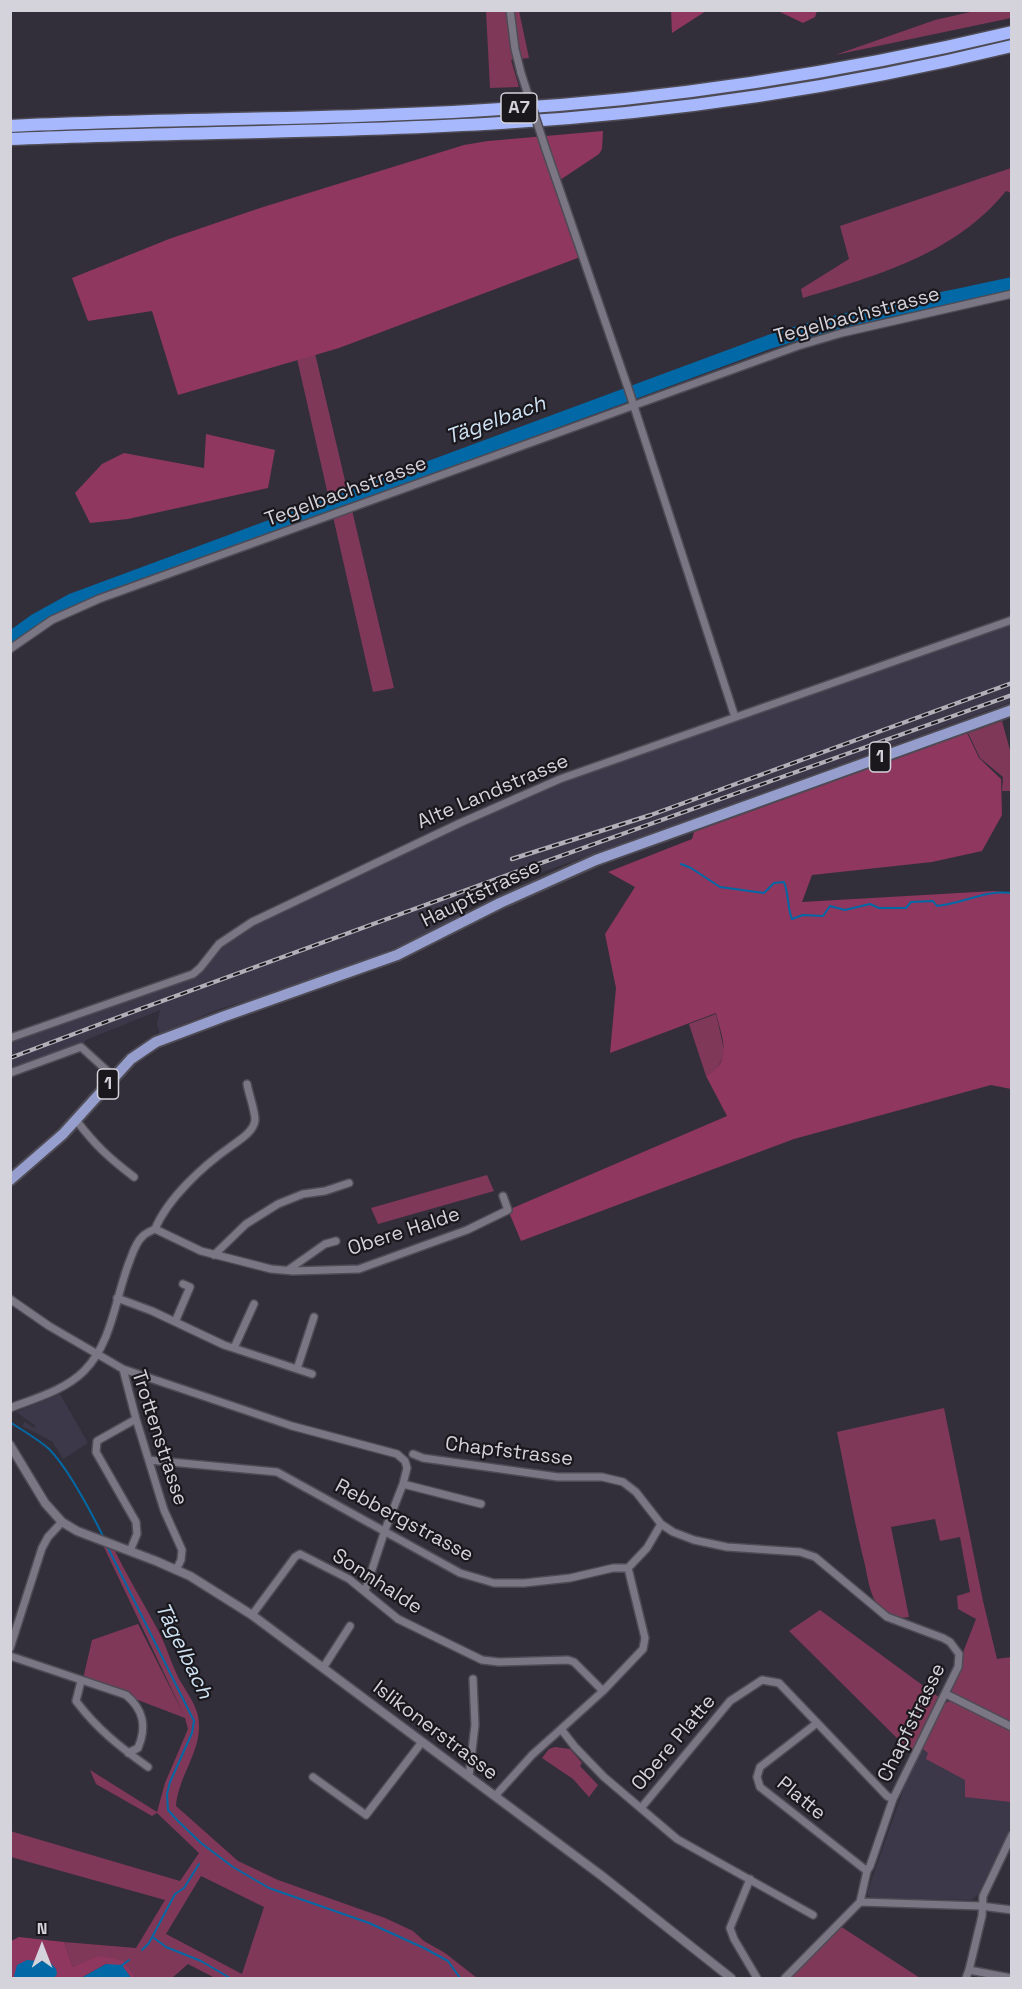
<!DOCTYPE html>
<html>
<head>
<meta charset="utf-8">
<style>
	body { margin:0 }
	#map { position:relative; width:1022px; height:1989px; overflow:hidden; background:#332f3a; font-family:"Space Grotesk",sans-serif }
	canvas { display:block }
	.frame { position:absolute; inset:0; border:12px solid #d4d2da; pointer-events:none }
	.north { position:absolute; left:12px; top:1917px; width:60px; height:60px; -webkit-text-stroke:4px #1a181d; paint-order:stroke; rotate:0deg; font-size:16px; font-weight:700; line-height:24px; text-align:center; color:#d4d2da }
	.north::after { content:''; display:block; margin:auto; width:21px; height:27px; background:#d4d2da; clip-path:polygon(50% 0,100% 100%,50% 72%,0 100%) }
</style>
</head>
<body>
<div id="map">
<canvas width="1022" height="1989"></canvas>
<div class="frame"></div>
<div class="north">N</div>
</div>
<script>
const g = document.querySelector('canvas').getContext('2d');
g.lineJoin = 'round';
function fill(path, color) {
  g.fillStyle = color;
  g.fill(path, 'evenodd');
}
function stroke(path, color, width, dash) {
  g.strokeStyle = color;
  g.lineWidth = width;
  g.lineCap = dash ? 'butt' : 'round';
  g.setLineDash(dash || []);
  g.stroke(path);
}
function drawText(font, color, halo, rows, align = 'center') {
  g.font = font + ' "Space Grotesk",sans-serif';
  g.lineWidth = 4.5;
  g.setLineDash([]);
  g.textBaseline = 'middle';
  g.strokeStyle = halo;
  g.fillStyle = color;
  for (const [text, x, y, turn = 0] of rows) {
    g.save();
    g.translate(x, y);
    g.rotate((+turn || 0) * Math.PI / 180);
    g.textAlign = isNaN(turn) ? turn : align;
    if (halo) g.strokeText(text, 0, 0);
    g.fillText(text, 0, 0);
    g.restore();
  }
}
fill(new Path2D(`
	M 1011,620 L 1011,702 L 499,888 L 444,925 L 397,947 L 351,965 L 273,993 L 219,1009 L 160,1034 L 157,1024 L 160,1010 L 86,1040 L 81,1047 L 11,1073 L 10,1038 L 193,974 L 219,944 L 252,922 L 560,779 Z
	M 60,1394 L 88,1443 L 63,1459 L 52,1441 L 22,1426 L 25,1422 L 34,1428 L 36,1426 L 16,1412 Z
	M 952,1700 L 1011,1730 L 1011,1827 L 978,1894 L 972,1900 L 872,1898 L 868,1895 L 868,1890 L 910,1771 L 945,1703 Z`), '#3d3849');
fill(new Path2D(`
	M 979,10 L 1011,11 L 1011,18 L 835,55 L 935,20 Z
	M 486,11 L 519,11 L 529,58 L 511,60 L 519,87 L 490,88 Z
	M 1011,168 L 1011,193 L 1006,191 C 955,254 878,275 803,298 L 801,289 L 849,259 L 840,226 Z
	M 313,345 L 394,688 L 373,692 L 295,350 Z
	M 1002,721 L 1011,754 L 1011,791 L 1002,791 L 1003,777 L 980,758 L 968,733 Z
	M 716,1014 L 725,1054 L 716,1070 L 706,1076 L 689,1024 Z
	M 487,1175 L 494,1191 L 378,1224 L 371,1208 Z
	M 944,1408 L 983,1601 L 997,1659 L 1011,1657 L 1011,1725 L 953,1695 L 950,1686 L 976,1619 L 958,1609 L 957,1596 L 970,1592 L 960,1537 L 940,1541 L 935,1519 L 891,1527 L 909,1617 C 898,1619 888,1618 880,1608 C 870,1597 868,1579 865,1565 C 854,1521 846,1476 837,1432 Z
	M 101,1541 L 112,1545 C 127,1576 144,1604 160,1634 C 167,1648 171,1663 178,1677 C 186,1692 200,1708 199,1727 C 199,1754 178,1778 176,1806 L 238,1861 L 278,1880 L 385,1918 L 413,1931 L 424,1941 L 445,1953 L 477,1978 L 215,1978 L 188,1964 L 172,1978 L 136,1978 L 124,1961 L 73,1967 L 64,1942 L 136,1948 L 165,1900 L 11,1857 L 10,1831 L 180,1881 L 199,1853 L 157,1813 L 152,1816 L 96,1784 L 90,1770 L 157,1812 L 165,1783 L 188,1729 L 185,1718 L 83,1679 L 92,1640 L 138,1624 L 184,1715 ZM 201,1876 L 264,1907 L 242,1974 L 166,1934 Z
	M 820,1610 L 940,1698 L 912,1753 L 789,1631 Z
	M 952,1700 L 1011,1730 L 1011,1802 L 965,1797 L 965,1780 L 926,1759 L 928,1753 L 922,1748 L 945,1703 Z
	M 555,1747 L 570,1749 L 582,1763 L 580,1766 L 598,1785 L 589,1797 L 573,1779 L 542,1758 L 549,1749 Z
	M 840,1926 L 920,1978 L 788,1978 Z`), '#803858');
fill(new Path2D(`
	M 671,10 L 706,10 L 706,11 L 672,33 Z
	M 778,11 L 817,11 L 815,17 L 803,23 Z
	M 603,131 L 602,149 L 599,154 L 557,182 L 583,256 L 339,348 L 178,395 L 152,311 L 88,321 L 72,278 L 169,239 L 260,208 L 464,145 L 488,141 Z
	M 206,434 L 275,450 L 268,488 L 128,519 L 90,523 L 75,493 L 102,464 L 124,453 L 204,468 Z
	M 967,733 L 979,758 L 1001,779 L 1002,815 L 982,851 L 932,862 L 812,875 L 802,902 L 994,891 L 1011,893 L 1011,1089 L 991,1085 L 794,1139 L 521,1241 L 508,1210 L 727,1116 L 706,1076 C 734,1061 722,1039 716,1013 L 610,1053 L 616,988 L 605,934 L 635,887 L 608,872 L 692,839 L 694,832 Z
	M 19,1937 L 64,1942 L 73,1967 L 99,1956 L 124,1961 L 136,1978 L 131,1978 L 129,1975 L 106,1964 L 81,1978 L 11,1978 L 11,1941 Z`), '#8f375f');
fill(new Path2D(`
	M 27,1960 L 50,1962 L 56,1969 L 57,1974 L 54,1978 L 15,1978 L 14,1976 L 17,1965 Z
	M 106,1964 L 122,1965 L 131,1978 L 81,1978 Z`), '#0269a6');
stroke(new Path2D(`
	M 681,864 L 691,868 L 720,887 L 764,893 L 774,883 L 784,882 C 789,894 787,907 792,919 L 803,915 L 823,916 L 830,906 L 845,910 L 870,904 L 879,908 L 906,908 L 911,902 L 933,901 L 937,906 C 966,903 983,890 1012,893
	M 10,1422 C 23,1431 38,1439 49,1449 C 69,1469 91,1512 104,1538
	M 107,1546 L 194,1721 L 192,1733 L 170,1782 L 167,1794 L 168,1810 L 178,1821 L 201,1843 L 233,1867 L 269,1888 L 369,1923 L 424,1948 L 448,1961 L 460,1978
	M 154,1938 L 166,1947 L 201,1961 L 230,1978
	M 142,1950 L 149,1943 L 175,1894 L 184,1888 L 199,1864
	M 121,1966 L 129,1960`), '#0269a6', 2);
stroke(new Path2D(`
	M 10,639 L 35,621 L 73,600 L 769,342 C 848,316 931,302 1012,284`), '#0269a6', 14);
const minor = new Path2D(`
	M 510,10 L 515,49 L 521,73
	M 545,147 L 628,388 L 735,717
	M 10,649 L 52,620 L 99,599 L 798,346 L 842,333 L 1012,294
	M 10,1038 L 193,974 L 200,968 L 219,944 L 252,922 L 460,823 L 560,779 L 1012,620
	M 10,1073 L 81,1047 L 114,1077
	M 76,1120 C 96,1146 108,1157 134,1177
	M 155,1229 L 201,1251 L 271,1269 L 293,1271 L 359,1269 L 467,1230 L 508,1210 L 503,1196
	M 155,1229 C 168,1198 203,1166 230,1147 C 238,1141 254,1132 255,1120 C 255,1110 249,1095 247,1084
	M 214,1255 L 246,1224 L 278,1204 L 303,1194 L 325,1191 L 349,1183
	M 288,1270 L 325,1244 L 336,1241
	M 117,1298 L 152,1311 L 224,1345 L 312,1374
	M 10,1299 L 49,1326 L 123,1369 L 136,1419 L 164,1510 L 182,1550 L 181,1560 L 176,1570
	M 175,1322 L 190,1287 L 183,1284
	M 234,1348 L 254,1304
	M 123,1369 L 292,1426 L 397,1454 L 405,1461 L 407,1468 L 403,1484 L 385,1530 L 365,1591
	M 297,1369 L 314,1317
	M 10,1408 C 36,1398 65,1390 84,1371 C 113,1342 115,1297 130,1260 C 133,1252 136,1242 143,1236 C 146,1233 151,1231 155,1229
	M 413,1454 L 423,1458 L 558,1477 L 602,1477 L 623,1482 L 636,1492 L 661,1524 L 673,1532 L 694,1540 L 727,1547 L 800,1552 L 815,1557 L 887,1617 L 943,1638 L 950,1642 L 959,1654 L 958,1667 L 893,1799 L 870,1866 L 867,1871 L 860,1902
	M 149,1460 L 277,1472 L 460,1573 L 494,1583 L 524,1583 L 570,1578 L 613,1568 L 628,1568
	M 403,1484 L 481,1504
	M 130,1551 L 137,1534 L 136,1522 L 96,1452 L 97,1441 L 136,1419
	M 252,1615 L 295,1557 L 300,1554 L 349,1579 L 398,1619 L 482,1660 L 499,1662 L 568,1660 L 574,1662 L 603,1691
	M 10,1648 L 42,1548 L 48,1537 L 62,1522
	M 10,1656 L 126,1695 C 144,1710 147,1727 138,1748 L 128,1753
	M 323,1668 L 350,1626
	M 81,1681 L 76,1701 C 97,1729 120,1747 148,1767
	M 946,1694 L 1012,1727
	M 817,1723 L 760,1767 L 757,1777 L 760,1787 L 867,1871
	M 561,1729 L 603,1691 L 643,1649 L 645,1638 L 628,1568 L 647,1548 L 661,1524
	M 469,1776 L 475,1725 L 473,1679
	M 313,1777 L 366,1815 L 422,1742
	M 495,1796 L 532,1755 L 561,1729 L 575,1747 L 604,1777 L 677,1839 L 813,1915
	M 641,1808 L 730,1701 L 762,1680 L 779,1683 L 887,1796 L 893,1799
	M 750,1879 L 730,1928 L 734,1939 L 757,1978
	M 860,1902 L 981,1906 L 1012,1910
	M 969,1970 L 982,1916 L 983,1896 L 1012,1835
	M 785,1978 L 860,1902
	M 966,1978 L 969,1970 L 1011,1978`);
const tertiary = new Path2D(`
	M 10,1445 L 45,1503 L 62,1522 L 77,1531 L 156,1561 L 190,1576 L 252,1615 L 602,1876 L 731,1978`);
const primary = new Path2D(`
	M 10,1180 L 63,1134 L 131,1059 L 156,1042 L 225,1016 L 397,955 L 500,903 L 596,860 L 1012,710`);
const motorway = new Path2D(`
	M 10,126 C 174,118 338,120 501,109 C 674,99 844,72 1012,32
	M 10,139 C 174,132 338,133 501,123 C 673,113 844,87 1012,46`);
stroke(minor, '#4e4b55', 10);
stroke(tertiary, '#4e4b55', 11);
stroke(primary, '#4e4b55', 14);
stroke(motorway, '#4e4b55', 15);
stroke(minor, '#7a7683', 7);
stroke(tertiary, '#7a7683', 8);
stroke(primary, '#959ecc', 10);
stroke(motorway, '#a7b9fc', 12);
const rail = new Path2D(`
	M 512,859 L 651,815 L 1012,683
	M 10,1058 L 143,1008 L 513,873 L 1012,695`);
stroke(rail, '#b2afb8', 4.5);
stroke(rail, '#1a181d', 2, [7]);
const minorBridge = new Path2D(`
	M 521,73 L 545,147`);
stroke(minorBridge, '#4e4b55', 10, []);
stroke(minorBridge, '#7a7683', 7);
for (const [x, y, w] of [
	[519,108,36],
	[880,757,21],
	[108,1084,21]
]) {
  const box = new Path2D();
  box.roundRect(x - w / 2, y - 15, w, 30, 4.5);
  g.fillStyle = '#1a181d';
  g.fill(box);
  stroke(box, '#d4d2da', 1.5);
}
drawText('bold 18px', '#d4d2da', null, [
	["A7",519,108],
	["1",880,757],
	["1",108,1084]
]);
drawText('20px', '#d4d2da', '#1a181d', [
	["Tegelbachstrasse",857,316,-15],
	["Tegelbachstrasse",346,492,-20],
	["Alte Landstrasse",493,792,-23],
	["Hauptstrasse",481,894,-26],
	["Obere Halde",404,1232,-18],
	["Trottenstrasse",159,1438,72],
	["Chapfstrasse",509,1452,7],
	["Rebbergstrasse",404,1521,28],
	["Sonnhalde",377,1582,33],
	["Chapfstrasse",912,1723,-64],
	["Islikonerstrasse",435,1731,37],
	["Obere Platte",674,1743,-50],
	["Platte",801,1799,39]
]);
drawText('italic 21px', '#cee2f3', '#1a181d', [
	["Tägelbach",496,421,-20],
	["Tägelbach",183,1651,64]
]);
</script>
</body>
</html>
